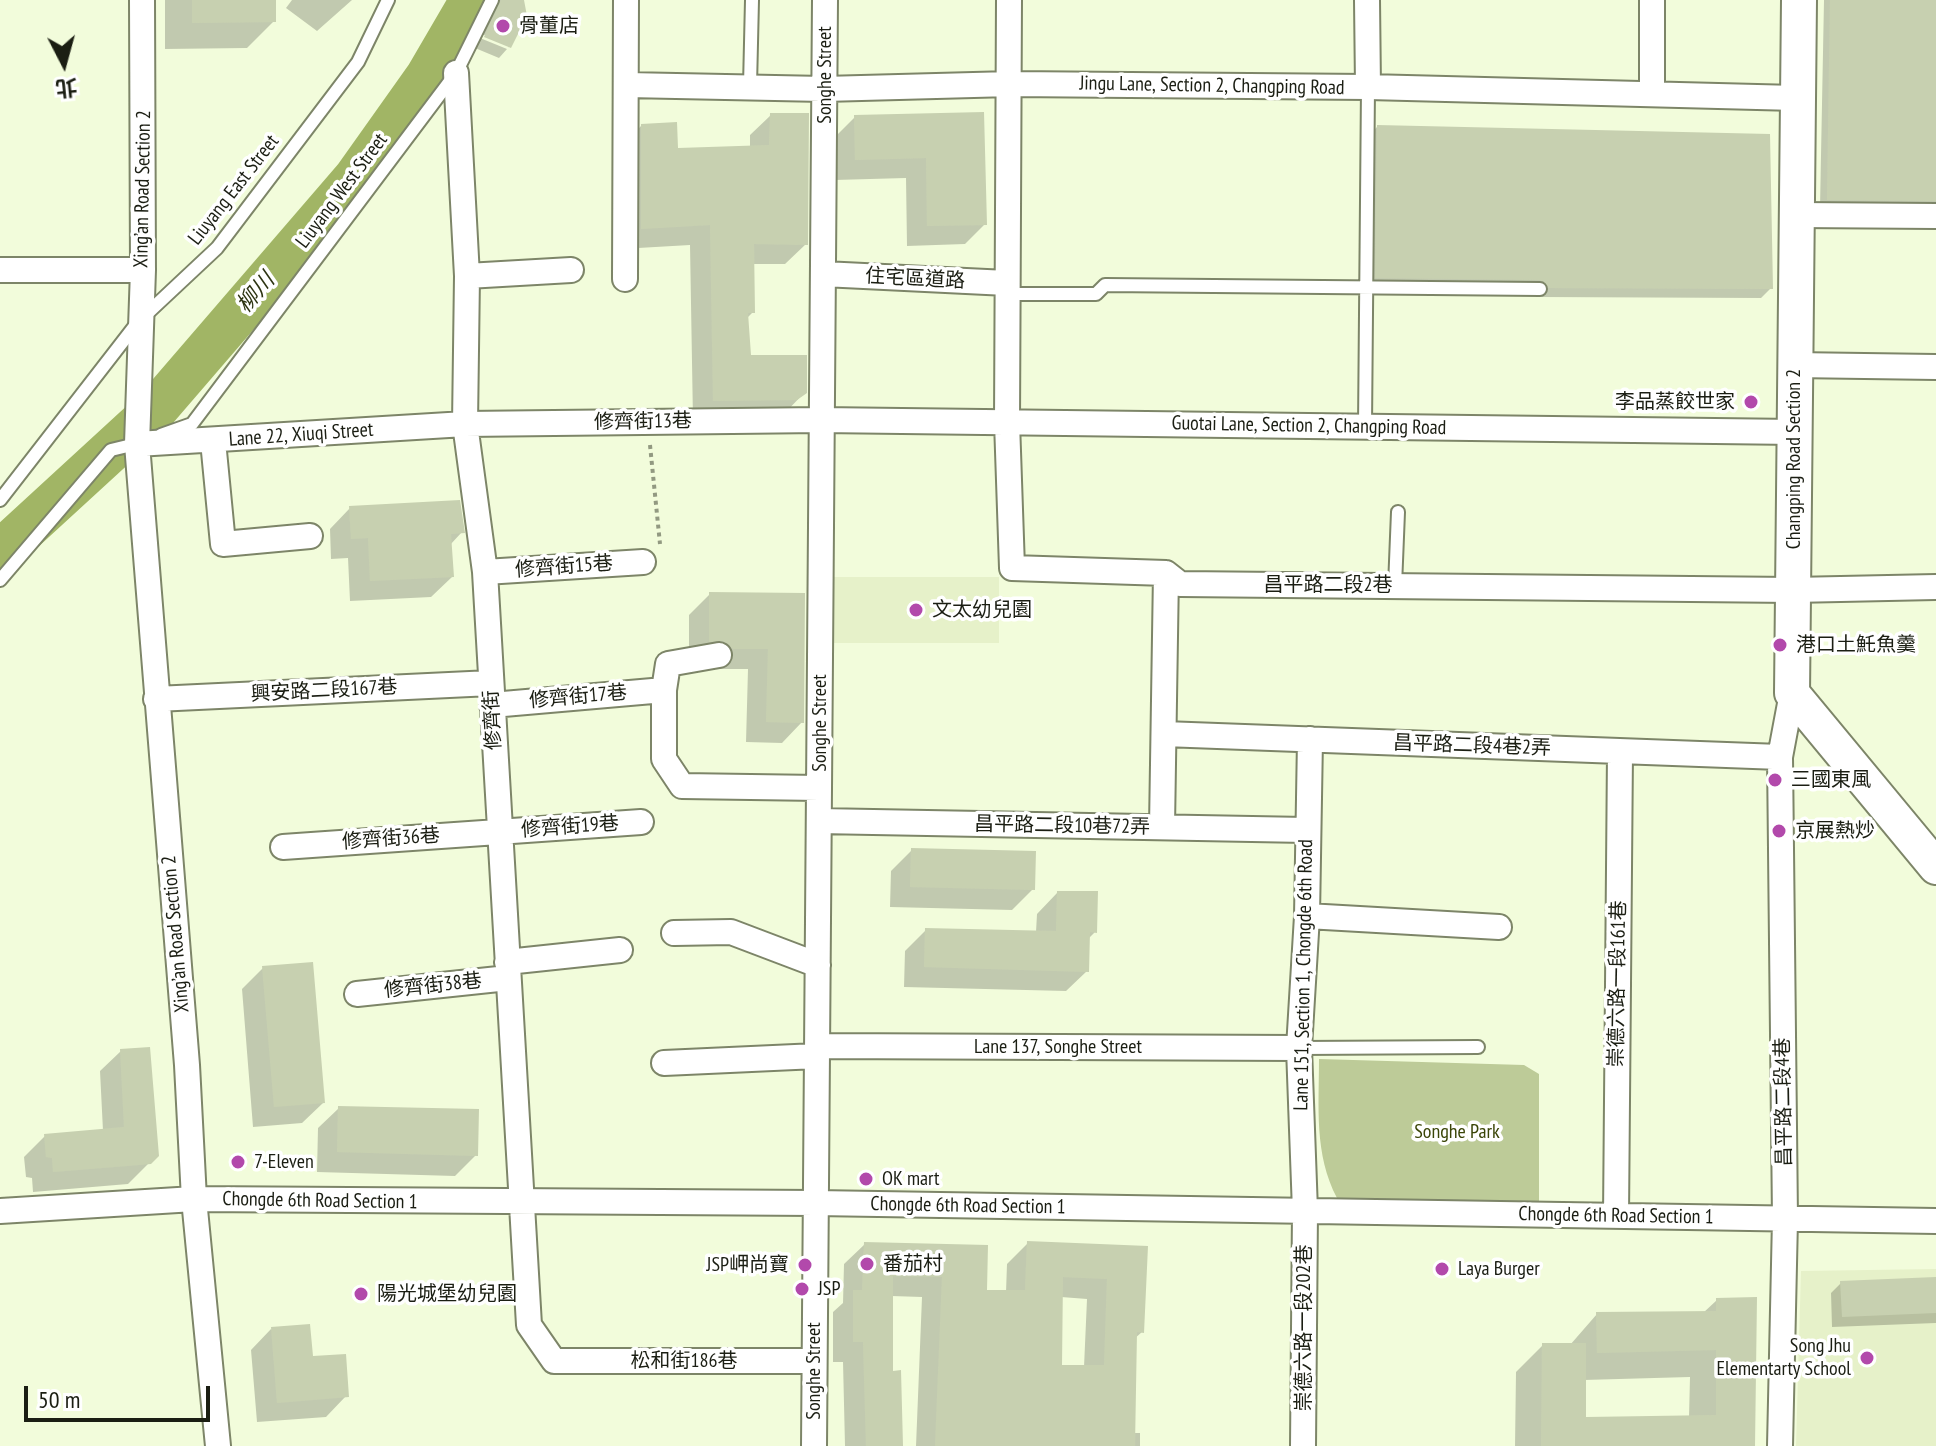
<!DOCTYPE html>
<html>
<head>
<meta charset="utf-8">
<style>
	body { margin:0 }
	#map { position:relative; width:1936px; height:1446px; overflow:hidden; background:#f2fcdb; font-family:"PT Sans Narrow","Noto Sans TC",sans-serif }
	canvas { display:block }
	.north { position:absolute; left:24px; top:24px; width:80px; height:80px; -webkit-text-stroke:6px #fff; paint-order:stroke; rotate:174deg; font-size:22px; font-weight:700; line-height:32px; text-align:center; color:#1b1e13 }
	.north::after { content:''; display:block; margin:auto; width:28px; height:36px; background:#1b1e13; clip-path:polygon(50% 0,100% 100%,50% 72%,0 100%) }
	.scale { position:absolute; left:24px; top:1386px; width:186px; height:36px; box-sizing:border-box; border:4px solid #1b1e13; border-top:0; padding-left:10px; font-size:24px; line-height:28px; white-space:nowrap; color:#1b1e13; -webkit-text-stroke:6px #fff; paint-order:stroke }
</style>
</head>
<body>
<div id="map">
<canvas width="1936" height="1446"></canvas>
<div class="north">北</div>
<div class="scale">50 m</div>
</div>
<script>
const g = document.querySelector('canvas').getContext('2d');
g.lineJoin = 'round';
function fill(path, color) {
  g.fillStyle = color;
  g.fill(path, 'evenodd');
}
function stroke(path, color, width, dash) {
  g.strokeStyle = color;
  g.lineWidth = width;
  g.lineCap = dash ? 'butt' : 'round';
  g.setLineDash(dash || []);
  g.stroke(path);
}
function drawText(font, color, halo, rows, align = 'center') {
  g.font = font + ' "PT Sans Narrow","Noto Sans TC",sans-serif';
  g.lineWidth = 7;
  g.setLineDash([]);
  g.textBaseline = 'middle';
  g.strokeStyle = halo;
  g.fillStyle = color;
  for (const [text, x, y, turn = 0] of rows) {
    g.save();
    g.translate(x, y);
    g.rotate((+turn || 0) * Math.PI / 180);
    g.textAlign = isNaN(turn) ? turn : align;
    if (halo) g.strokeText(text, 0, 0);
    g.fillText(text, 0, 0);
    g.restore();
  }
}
fill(new Path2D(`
	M 833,577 L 999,577 L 999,643 L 834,643 Z
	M 1936,1269 L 1936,1446 L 1796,1446 L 1801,1271 Z`), '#e6f1c9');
fill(new Path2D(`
	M 1319,1059 L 1524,1065 L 1539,1074 L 1539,1202 L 1337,1198 C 1314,1154 1319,1107 1319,1059 Z`), '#bdcb98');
fill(new Path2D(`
	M 165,0 L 274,0 L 274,21 L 247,48 L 165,49 Z
	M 292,0 L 352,0 L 317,31 L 286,8 Z
	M 489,0 L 522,0 L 508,48 L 508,45 L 482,34 Z
	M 1824,0 L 1936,0 L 1936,212 L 1820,207 Z
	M 480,38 L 507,49 L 499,58 L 475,48 Z
	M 982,114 L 985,224 L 965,244 L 907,246 L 906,178 L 835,180 L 834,138 L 855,117 Z
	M 771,115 L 806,244 L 785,264 L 752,264 L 753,312 L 747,318 L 749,357 L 805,392 L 784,414 L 693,421 L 690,245 L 621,249 L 621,147 L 641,126 L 676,150 L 750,148 L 750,135 Z
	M 1377,127 L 1771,288 L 1761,298 L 1538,297 L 1529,290 L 1366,288 L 1367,137 Z
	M 350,508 L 462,532 L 450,545 L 452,577 L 431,597 L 350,601 L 348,558 L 331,559 L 330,529 Z
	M 710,594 L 803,595 L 802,722 L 782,743 L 746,742 L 748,669 L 711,669 L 702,661 L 689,661 L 689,615 Z
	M 912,850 L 1033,889 L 1012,910 L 890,907 L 891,871 Z
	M 1057,893 L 1095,932 L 1088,939 L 1087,971 L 1066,991 L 904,987 L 905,951 L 926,930 L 1036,932 L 1037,914 Z
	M 263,968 L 323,1103 L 302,1123 L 253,1127 L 242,989 Z
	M 121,1051 L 157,1155 L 128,1184 L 33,1192 L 32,1178 L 26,1177 L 24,1157 L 45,1136 L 103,1131 L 100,1071 Z
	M 339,1108 L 476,1155 L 455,1176 L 317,1172 L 318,1128 Z
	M 1028,1243 L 1146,1248 L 1142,1332 L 1134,1339 L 1133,1433 L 1140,1433 L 1140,1446 L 916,1446 L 922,1297 L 891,1296 L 891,1373 L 901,1446 L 845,1446 L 843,1362 L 833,1362 L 833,1312 L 843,1303 L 844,1264 L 865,1244 L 985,1292 L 1006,1292 L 1007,1264 ZM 1061,1297 L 1087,1299 L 1084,1367 L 1060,1367 Z
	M 1936,1279 L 1936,1323 L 1832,1327 L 1831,1293 L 1841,1283 Z
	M 1717,1300 L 1752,1446 L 1515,1446 L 1516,1372 L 1543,1345 L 1570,1345 L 1597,1314 L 1703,1313 ZM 1690,1377 L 1689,1417 L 1584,1419 L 1584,1380 Z
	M 271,1329 L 311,1359 L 346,1396 L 326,1417 L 257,1422 L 251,1350 Z`), '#0003');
stroke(new Path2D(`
	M 0,552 L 157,408 L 356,177 L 427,77 L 472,0`), '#a1b565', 44);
fill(new Path2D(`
	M 192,0 L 276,0 L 276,22 L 192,23 Z
	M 501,0 L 524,0 L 527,16 L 511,48 L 484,37 Z
	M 1830,0 L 1936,0 L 1936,201 L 1827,200 Z
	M 984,112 L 987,225 L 927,226 L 926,158 L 855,160 L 854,115 Z
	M 770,113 L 809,113 L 808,245 L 754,244 L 755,313 L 748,313 L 751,355 L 807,355 L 807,393 L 797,400 L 713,401 L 710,225 L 641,229 L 641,124 L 677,122 L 678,148 L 769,145 Z
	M 1377,125 L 1770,134 L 1773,289 L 1549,288 L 1540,280 L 1375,278 Z
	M 460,500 L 465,533 L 451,534 L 454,577 L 370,581 L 368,538 L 351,539 L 349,506 Z
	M 709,592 L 805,593 L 804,723 L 766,722 L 768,649 L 733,649 L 723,641 L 709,642 Z
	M 911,848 L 1036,851 L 1035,890 L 910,887 Z
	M 1057,891 L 1098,891 L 1097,933 L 1090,932 L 1089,972 L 924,967 L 925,928 L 1056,931 Z
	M 313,962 L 325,1103 L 274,1107 L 262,966 Z
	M 150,1047 L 159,1156 L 151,1164 L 53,1172 L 52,1158 L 46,1157 L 44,1134 L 124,1127 L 120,1049 Z
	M 338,1106 L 479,1109 L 478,1156 L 337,1152 Z
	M 1027,1241 L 1148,1246 L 1144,1333 L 1137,1332 L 1135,1446 L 935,1446 L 942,1277 L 893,1276 L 893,1371 L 901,1370 L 903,1446 L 866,1446 L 863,1342 L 853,1342 L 853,1290 L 862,1290 L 864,1242 L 988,1245 L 987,1290 L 1025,1290 ZM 1063,1277 L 1107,1279 L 1104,1365 L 1062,1365 Z
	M 1936,1277 L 1936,1313 L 1842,1317 L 1840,1281 Z
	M 1757,1297 L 1755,1446 L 1541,1446 L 1542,1343 L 1586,1343 L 1586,1417 L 1716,1415 L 1716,1350 L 1597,1353 L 1596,1312 L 1716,1311 L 1716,1298 Z
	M 310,1324 L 313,1356 L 346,1354 L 349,1397 L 277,1403 L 271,1327 Z`), '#c7d0b0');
const lane = new Path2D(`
	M 750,86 L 752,0
	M 1007,294 L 1096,294 L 1105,285 L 1540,289
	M 1365,426 L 1368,87
	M 161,435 L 192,424 L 456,73 L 492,0
	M 0,500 L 138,322 L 217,248 L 358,62 L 388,0
	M 0,580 L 111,450 L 140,443
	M 1395,586 L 1398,512
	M 1299,1048 L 1478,1047`);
const street = new Path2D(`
	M 142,0 L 143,270 L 137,444 L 187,1065 L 194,1199 L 218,1446
	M 1009,0 L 1007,422 L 1012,568 L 1166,573 L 1180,584 L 1793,590 L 1936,587
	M 1367,0 L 1368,87
	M 456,73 L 467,276 L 465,424 L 485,572 L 529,1325 L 554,1361 L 814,1361
	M 627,85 L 824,89 L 1011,84 L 1368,87 L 1796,98
	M 1652,93 L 1652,0
	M 1797,215 L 1936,216
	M 0,270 L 143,270
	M 823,274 L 1007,283
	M 467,276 L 571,270
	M 625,279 L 626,0
	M 1793,365 L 1936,367
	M 213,441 L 223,544 L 310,536
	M 137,444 L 465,424 L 821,420 L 1796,432
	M 485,572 L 643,562
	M 719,655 L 668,664 L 664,690 L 664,759 L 682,786 L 819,788
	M 156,699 L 491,683
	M 492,705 L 664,690
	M 1164,734 L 1780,757
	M 819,821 L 1306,830
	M 1162,827 L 1166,573
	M 283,847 L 641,822
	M 1307,916 L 1499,927
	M 674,933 L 731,932 L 818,965
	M 507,962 L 620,950
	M 357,994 L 508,978
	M 817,1046 L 1299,1048
	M 664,1063 L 817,1056
	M 0,1211 L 194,1199 L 816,1203 L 1936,1221
	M 1616,1216 L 1620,752
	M 814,1446 L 825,0
	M 1303,1446 L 1305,1211 L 1299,1048 L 1307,916 L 1310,739
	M 1780,1446 L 1785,1219 L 1780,757 L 1792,693`);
const secondary = new Path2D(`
	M 1799,0 L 1792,693 L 1936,867`);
stroke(lane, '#7d8568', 16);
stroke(street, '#7d8568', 28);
stroke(secondary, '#7d8568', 38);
stroke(new Path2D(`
	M 650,445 L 660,544`), '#929981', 4, [4, 4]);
stroke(lane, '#fff', 12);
stroke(street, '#fff', 24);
stroke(secondary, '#fff', 34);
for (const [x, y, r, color] of [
	[503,26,8,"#b249ab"],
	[1751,402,8,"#b249ab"],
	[916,610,8,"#b249ab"],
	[1780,645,8,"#b249ab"],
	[1775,780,8,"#b249ab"],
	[1779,831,8,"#b249ab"],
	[238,1162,8,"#b249ab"],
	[866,1179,8,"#b249ab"],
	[867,1264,8,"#b249ab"],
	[805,1265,8,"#b249ab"],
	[1442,1269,8,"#b249ab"],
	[802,1289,8,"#b249ab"],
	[361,1294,8,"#b249ab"],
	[1867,1358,8,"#b249ab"]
]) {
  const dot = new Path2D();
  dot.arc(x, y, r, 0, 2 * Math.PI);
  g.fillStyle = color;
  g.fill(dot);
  stroke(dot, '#fff', 3);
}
drawText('20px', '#1b1e13', '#fff', [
	["骨董店",519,26],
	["李品蒸餃世家",1735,402,"right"],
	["文太幼兒園",932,610],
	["港口土魠魚羹",1796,645],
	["三國東風",1791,780],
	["京展熱炒",1795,831],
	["7-Eleven",254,1162],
	["OK mart",882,1179],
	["番茄村",883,1264],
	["JSP岬尚寶",789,1265,"right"],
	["Laya Burger",1458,1269],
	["JSP",818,1289],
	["陽光城堡幼兒園",377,1294],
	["Song Jhu",1851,1346,"right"],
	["Elementarty School",1851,1369,"right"]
], 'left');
drawText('20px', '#1b1e13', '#fff', [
	["Songhe Street",825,75,-90],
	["Jingu Lane, Section 2, Changping Road",1212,86,1],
	["Xing’an Road Section 2",143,189,-89],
	["Liuyang East Street",234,190,-52],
	["Liuyang West Street",342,191,-53],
	["住宅區道路",915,279,3],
	["修齊街13巷",643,422,-1],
	["Guotai Lane, Section 2, Changping Road",1309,426,1],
	["Lane 22, Xiuqi Street",301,435,-4],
	["Changping Road Section 2",1794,459,-90],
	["修齊街15巷",564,567,-4],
	["昌平路二段2巷",1328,585],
	["興安路二段167巷",324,691,-3],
	["修齊街17巷",578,697,-5],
	["修齊街",493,720,-93],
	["Songhe Street",820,723,-90],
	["昌平路二段4巷2弄",1472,746,2],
	["昌平路二段10巷72弄",1062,826,1],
	["修齊街19巷",570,827,-4],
	["修齊街36巷",391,839,-4],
	["Xing’an Road Section 2",176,934,-95],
	["Lane 151, Section 1, Chongde 6th Road",1304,975,-89],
	["崇德六路一段161巷",1618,984,-89],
	["修齊街38巷",433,986,-6],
	["Lane 137, Songhe Street",1058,1047],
	["昌平路二段4巷",1784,1102,-91],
	["Chongde 6th Road Section 1",320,1201,1],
	["Chongde 6th Road Section 1",968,1206,1],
	["Chongde 6th Road Section 1",1616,1216,1],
	["崇德六路一段202巷",1304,1328,-90],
	["松和街186巷",684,1361],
	["Songhe Street",814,1371,-90]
]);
drawText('20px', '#3a4507', '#fff', [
	["Songhe Park",1457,1132]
]);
drawText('italic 22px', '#2d3412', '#fff', [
	["柳川",256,293,-49]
]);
</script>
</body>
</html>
